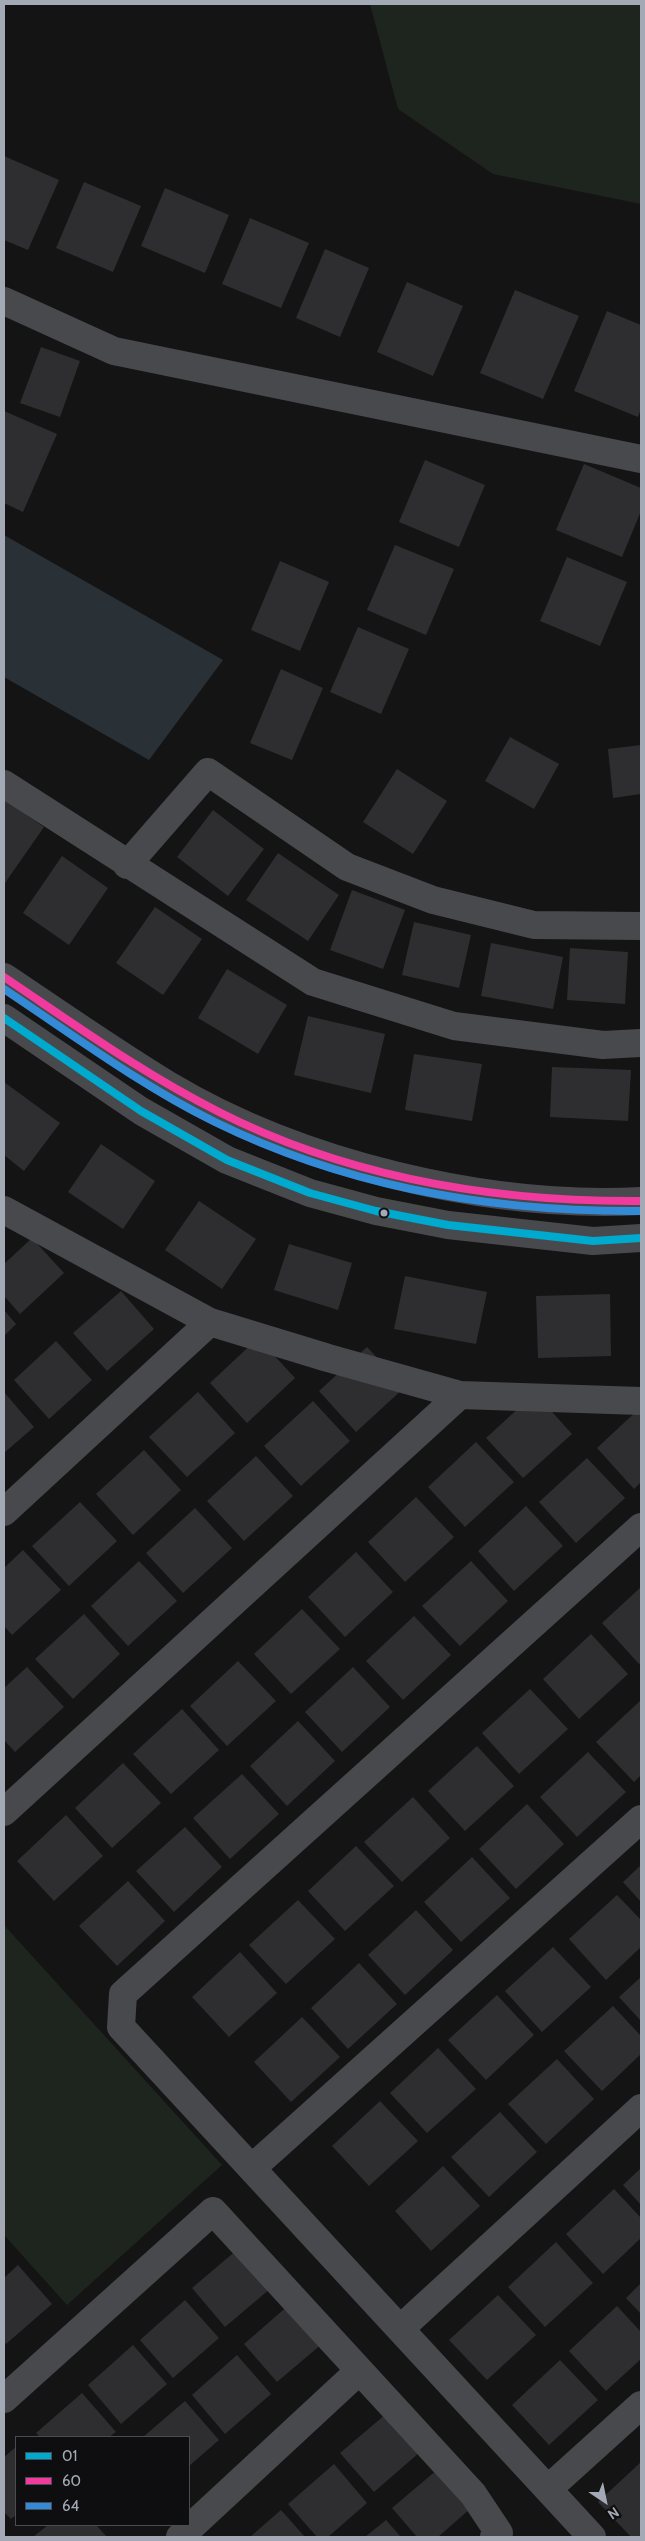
<!DOCTYPE html>
<html>
<head>
<meta charset="utf-8">
<style>
	body { margin:0 }
	#map { position:relative; width:645px; height:2541px; overflow:hidden; background:#141414; font-family:Cabin,sans-serif }
	canvas { display:block }
	.frame { position:absolute; inset:0; border:5px solid #a4aab5; pointer-events:none }
	.legend { position:absolute; left:15px; top:2436px; width:175px; height:90px; box-sizing:border-box; background:#0e0e10; border:1px solid #4a4c52; margin:0; padding:6px 9px; list-style:none; font-size:15px; color:#a4aab5 }
	.legend li { display:flex; align-items:center; gap:10px; height:25px }
	.legend b { width:25px; border:1px solid #4a4c52 }
	.north { position:absolute; left:580px; top:2476px; width:50px; height:50px; -webkit-text-stroke:4px #0e0e10; paint-order:stroke; rotate:146deg; font-size:14px; font-weight:700; line-height:20px; text-align:center; color:#a4aab5 }
	.north::after { content:''; display:block; margin:auto; width:18px; height:22px; background:#a4aab5; clip-path:polygon(50% 0,100% 100%,50% 72%,0 100%) }
</style>
</head>
<body>
<div id="map">
<canvas width="645" height="2541"></canvas>
<div class="frame"></div>
<ul class="legend">
<li><b style="height:6px;background:#00a9ce"></b>01</li>
<li><b style="height:6px;background:#f13a9d"></b>60</li>
<li><b style="height:6px;background:#338bd7"></b>64</li>
</ul>
<div class="north">N</div>
</div>
<script>
const g = document.querySelector('canvas').getContext('2d');
g.lineJoin = 'round';
function fill(path, color) {
  g.fillStyle = color;
  g.fill(path, 'evenodd');
}
function stroke(path, color, width, dash) {
  g.strokeStyle = color;
  g.lineWidth = width;
  g.lineCap = dash ? 'butt' : 'round';
  g.setLineDash(dash || []);
  g.stroke(path);
}
fill(new Path2D(`
	M 370,4 L 641,4 L 641,204 L 493,174 L 398,109 Z
	M 4,1925 L 222,2165 L 67,2305 L 4,2235 Z`), '#1e241e');
fill(new Path2D(`
	M 4,535 L 223,660 L 149,760 L 4,677 Z`), '#293137');
fill(new Path2D(`
	M 4,156 L 59,180 L 28,250 L 4,240 Z
	M 84,182 L 141,206 L 113,272 L 56,248 Z
	M 165,188 L 229,215 L 205,273 L 141,246 Z
	M 250,218 L 309,243 L 281,308 L 222,284 Z
	M 325,249 L 369,268 L 340,337 L 296,318 Z
	M 407,282 L 463,306 L 433,376 L 377,352 Z
	M 515,290 L 579,316 L 543,399 L 480,373 Z
	M 607,311 L 641,325 L 641,409 L 638,417 L 574,391 Z
	M 41,347 L 80,361 L 60,417 L 20,403 Z
	M 4,411 L 57,434 L 23,512 L 4,503 Z
	M 425,460 L 485,485 L 459,547 L 399,522 Z
	M 584,464 L 641,488 L 641,511 L 622,557 L 556,530 Z
	M 395,545 L 454,569 L 426,635 L 367,610 Z
	M 567,557 L 627,582 L 600,646 L 540,621 Z
	M 280,561 L 329,582 L 300,651 L 251,630 Z
	M 358,627 L 409,649 L 381,714 L 330,692 Z
	M 281,669 L 323,688 L 292,760 L 250,743 Z
	M 510,737 L 559,764 L 534,809 L 485,781 Z
	M 641,745 L 641,794 L 613,798 L 608,749 Z
	M 397,769 L 447,801 L 413,854 L 363,822 Z
	M 4,799 L 44,827 L 5,883 L 4,882 Z
	M 213,810 L 264,849 L 228,896 L 177,857 Z
	M 278,853 L 339,895 L 308,941 L 246,900 Z
	M 62,856 L 108,888 L 69,945 L 23,913 Z
	M 352,890 L 405,910 L 383,969 L 330,950 Z
	M 155,907 L 202,939 L 163,995 L 116,963 Z
	M 414,922 L 471,935 L 459,988 L 402,975 Z
	M 491,943 L 563,957 L 553,1009 L 481,996 Z
	M 570,948 L 628,952 L 625,1004 L 567,1000 Z
	M 227,969 L 287,1005 L 258,1054 L 198,1018 Z
	M 308,1016 L 385,1034 L 371,1093 L 294,1075 Z
	M 414,1054 L 482,1064 L 472,1121 L 405,1110 Z
	M 552,1067 L 631,1070 L 628,1121 L 550,1117 Z
	M 4,1082 L 60,1123 L 24,1171 L 4,1155 Z
	M 101,1144 L 155,1181 L 123,1229 L 68,1192 Z
	M 199,1201 L 256,1239 L 222,1289 L 165,1250 Z
	M 32,1238 L 64,1273 L 20,1314 L 4,1296 L 4,1264 Z
	M 289,1244 L 352,1263 L 338,1310 L 274,1290 Z
	M 405,1276 L 487,1292 L 476,1344 L 394,1329 Z
	M 121,1291 L 154,1329 L 107,1371 L 73,1333 Z
	M 610,1294 L 611,1356 L 538,1358 L 536,1296 Z
	M 4,1310 L 16,1324 L 4,1336 Z
	M 258,1338 L 295,1378 L 247,1423 L 210,1383 Z
	M 56,1341 L 92,1380 L 49,1419 L 14,1380 Z
	M 367,1347 L 405,1387 L 356,1432 L 319,1391 Z
	M 4,1392 L 34,1427 L 4,1453 Z
	M 198,1392 L 235,1433 L 187,1477 L 149,1437 Z
	M 535,1393 L 572,1434 L 523,1478 L 486,1438 Z
	M 313,1401 L 350,1441 L 301,1486 L 264,1446 Z
	M 641,1407 L 641,1482 L 634,1489 L 597,1448 Z
	M 476,1442 L 514,1482 L 465,1527 L 428,1487 Z
	M 144,1450 L 181,1490 L 133,1535 L 96,1494 Z
	M 256,1456 L 293,1496 L 244,1541 L 207,1501 Z
	M 587,1458 L 625,1498 L 576,1543 L 539,1502 Z
	M 416,1497 L 454,1537 L 405,1582 L 368,1542 Z
	M 80,1502 L 117,1541 L 69,1586 L 32,1546 Z
	M 526,1506 L 563,1546 L 514,1591 L 478,1551 Z
	M 195,1508 L 232,1548 L 183,1593 L 146,1553 Z
	M 23,1550 L 61,1590 L 12,1635 L 4,1626 L 4,1568 Z
	M 356,1552 L 393,1592 L 345,1637 L 308,1597 Z
	M 139,1561 L 177,1601 L 128,1646 L 91,1606 Z
	M 471,1561 L 508,1601 L 460,1646 L 422,1606 Z
	M 641,1587 L 641,1662 L 639,1664 L 602,1623 Z
	M 302,1609 L 340,1649 L 291,1694 L 254,1654 Z
	M 84,1614 L 120,1654 L 73,1699 L 35,1659 Z
	M 414,1616 L 451,1655 L 403,1700 L 366,1661 Z
	M 591,1634 L 628,1674 L 579,1719 L 543,1679 Z
	M 238,1661 L 276,1701 L 227,1746 L 190,1706 Z
	M 27,1667 L 64,1707 L 15,1752 L 4,1740 L 4,1688 Z
	M 353,1667 L 390,1707 L 342,1752 L 305,1712 Z
	M 530,1689 L 568,1729 L 519,1774 L 482,1733 Z
	M 641,1700 L 641,1775 L 634,1782 L 596,1742 Z
	M 182,1709 L 219,1750 L 171,1794 L 133,1754 Z
	M 298,1721 L 335,1761 L 287,1806 L 250,1766 Z
	M 477,1746 L 514,1786 L 465,1831 L 428,1791 Z
	M 588,1752 L 626,1792 L 577,1837 L 540,1797 Z
	M 123,1763 L 161,1803 L 112,1848 L 75,1808 Z
	M 242,1774 L 279,1814 L 230,1859 L 193,1818 Z
	M 413,1797 L 450,1838 L 402,1882 L 364,1842 Z
	M 527,1804 L 564,1844 L 516,1889 L 479,1849 Z
	M 66,1815 L 103,1856 L 54,1901 L 17,1861 Z
	M 185,1827 L 222,1867 L 174,1912 L 136,1871 Z
	M 356,1846 L 394,1886 L 345,1931 L 308,1891 Z
	M 472,1857 L 510,1898 L 461,1942 L 424,1902 Z
	M 641,1865 L 641,1902 L 623,1882 Z
	M 128,1881 L 165,1921 L 117,1966 L 79,1926 Z
	M 617,1895 L 641,1920 L 641,1947 L 606,1980 L 569,1939 Z
	M 298,1900 L 335,1939 L 286,1984 L 249,1945 Z
	M 416,1910 L 453,1950 L 405,1995 L 368,1955 Z
	M 553,1947 L 591,1987 L 542,2032 L 505,1991 Z
	M 240,1952 L 277,1993 L 229,2037 L 192,1997 Z
	M 359,1963 L 397,2004 L 348,2049 L 311,2008 Z
	M 641,1977 L 641,2021 L 619,1997 Z
	M 497,1995 L 534,2035 L 486,2080 L 448,2040 Z
	M 613,2006 L 641,2036 L 641,2054 L 602,2091 L 564,2051 Z
	M 302,2017 L 340,2057 L 291,2102 L 254,2062 Z
	M 438,2048 L 476,2089 L 427,2133 L 390,2093 Z
	M 557,2059 L 594,2099 L 546,2144 L 508,2104 Z
	M 380,2101 L 418,2141 L 369,2186 L 332,2146 Z
	M 500,2112 L 537,2152 L 489,2197 L 451,2157 Z
	M 443,2166 L 480,2206 L 431,2251 L 395,2211 Z
	M 641,2168 L 641,2205 L 623,2185 Z
	M 614,2189 L 641,2218 L 641,2238 L 603,2274 L 566,2234 Z
	M 556,2242 L 593,2283 L 545,2327 L 508,2287 Z
	M 238,2249 L 271,2288 L 225,2327 L 192,2288 Z
	M 18,2265 L 52,2304 L 6,2344 L 4,2341 L 4,2278 Z
	M 641,2283 L 641,2314 L 626,2298 Z
	M 498,2295 L 536,2335 L 487,2380 L 449,2340 Z
	M 185,2300 L 219,2338 L 173,2378 L 140,2340 Z
	M 290,2304 L 323,2343 L 277,2382 L 244,2344 Z
	M 617,2306 L 641,2332 L 641,2359 L 606,2391 L 569,2351 Z
	M 133,2345 L 167,2384 L 121,2424 L 88,2385 Z
	M 237,2355 L 271,2394 L 225,2434 L 192,2395 Z
	M 560,2360 L 598,2400 L 549,2445 L 512,2405 Z
	M 82,2393 L 116,2432 L 109,2437 L 40,2437 L 36,2433 Z
	M 185,2401 L 219,2440 L 189,2466 L 189,2437 L 143,2437 Z
	M 386,2414 L 420,2452 L 374,2492 L 340,2453 Z
	M 16,2447 L 16,2515 L 11,2519 L 4,2512 L 4,2457 Z
	M 641,2462 L 641,2537 L 631,2537 L 598,2502 Z
	M 334,2464 L 367,2503 L 328,2537 L 317,2537 L 288,2504 Z
	M 438,2469 L 471,2508 L 438,2537 L 417,2537 L 392,2508 Z
	M 281,2510 L 305,2537 L 250,2537 Z
	M 386,2520 L 401,2537 L 365,2537 Z
	M 48,2525 L 96,2525 L 107,2537 L 33,2537 Z`), '#2e2e30');
stroke(new Path2D(`
	M 4,301 L 114,351 L 641,459
	M 4,784 L 313,982 L 454,1026 L 603,1045 L 641,1043
	M 127,865 L 208,772 L 347,867 L 433,900 L 534,925 L 641,926
	M 4,1210 L 210,1322 L 328,1358 L 460,1395 L 641,1401
	M 4,1512 L 210,1322
	M 4,1812 L 460,1395
	M 252,2168 L 641,1819
	M 400,2329 L 641,2108
	M 4,2399 L 213,2211 L 473,2494 L 499,2533 L 494,2537
	M 548,2489 L 641,2405
	M 180,2537 L 359,2371
	M 592,2537 L 121,2027 L 123,1994 L 641,1527`), '#48494d', 28);
stroke(new Path2D(`
	M 4,977 C 58,1013 112,1051 168,1085 C 300,1164 487,1209 641,1201
	M 4,1018 L 141,1111 L 227,1160 L 310,1193 L 376,1211 L 448,1225 L 593,1241 L 641,1238`), '#48494d', 28);
stroke(new Path2D(`
	M 4,1018 L 141,1111 L 227,1160 L 310,1193 L 376,1211 L 448,1225 L 593,1241 L 641,1238`), '#00a9ce', 8);
stroke(new Path2D(`
	M 4,977 C 74,1024 143,1074 219,1112 C 349,1178 497,1202 641,1201`), '#f13a9d', 8);
stroke(new Path2D(`
	M 4,989 C 73,1035 140,1085 215,1122 C 347,1187 495,1212 641,1211`), '#338bd7', 8);
for (const [x, y, r, color] of [
	[384,1213,4.5,"#a4aab5"]
]) {
  const dot = new Path2D();
  dot.arc(x, y, r, 0, 2 * Math.PI);
  g.fillStyle = color;
  g.fill(dot);
  stroke(dot, '#0e0e10', 2);
}
</script>
</body>
</html>
